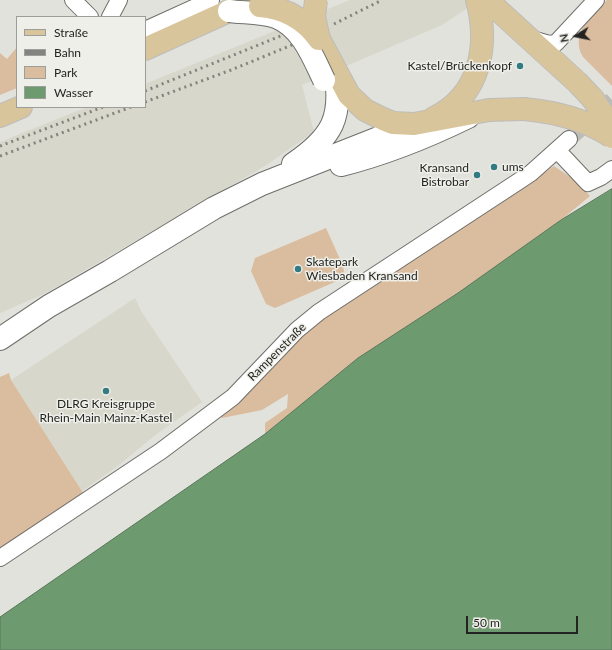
<!DOCTYPE html>
<html>
<head>
<meta charset="utf-8">
<style>
	body { margin:0 }
	#map { position:relative; width:612px; height:650px; overflow:hidden; background:#e2e2dd; font-family:Lato,sans-serif }
	canvas { display:block }
	.legend { position:absolute; left:16px; top:16px; width:130px; height:92px; box-sizing:border-box; background:#efefea; border:1px solid #9d9d9a; margin:0; padding:5px 7px; list-style:none; font-size:12px; color:#232321 }
	.legend li { display:flex; align-items:center; gap:8px; height:20px }
	.legend b { width:20px; border:1px solid #9d9d9a }
	.north { position:absolute; left:556px; top:16px; width:40px; height:40px; -webkit-text-stroke:3px #efefea; paint-order:stroke; rotate:260deg; font-size:11px; font-weight:700; line-height:16px; text-align:center; color:#232321 }
	.north::after { content:''; display:block; margin:auto; width:14px; height:18px; background:#232321; clip-path:polygon(50% 0,100% 100%,50% 72%,0 100%) }
	.scale { position:absolute; left:466px; top:616px; width:112px; height:18px; box-sizing:border-box; border:2px solid #232321; border-top:0; padding-left:5px; font-size:12px; line-height:14px; white-space:nowrap; color:#232321; -webkit-text-stroke:3px #efefea; paint-order:stroke }
</style>
</head>
<body>
<div id="map">
<canvas width="612" height="650"></canvas>
<ul class="legend">
<li><b style="height:5px;background:#d9c59b"></b>Straße</li>
<li><b style="height:5px;background:#83837f"></b>Bahn</li>
<li><b style="height:11px;background:#dabc9f"></b>Park</li>
<li><b style="height:11px;background:#6e9a6f"></b>Wasser</li>
</ul>
<div class="north">N</div>
<div class="scale">50 m</div>
</div>
<script>
const g = document.querySelector('canvas').getContext('2d');
g.lineJoin = 'round';
function fill(path, color) {
  g.fillStyle = color;
  g.fill(path, 'evenodd');
}
function stroke(path, color, width, dash) {
  g.strokeStyle = color;
  g.lineWidth = width;
  g.lineCap = dash ? 'butt' : 'round';
  g.setLineDash(dash || []);
  g.stroke(path);
}
function drawText(font, color, halo, rows, align = 'center') {
  g.font = font + ' Lato,sans-serif';
  g.lineWidth = 3;
  g.setLineDash([]);
  g.textBaseline = 'middle';
  g.strokeStyle = halo;
  g.fillStyle = color;
  for (const [text, x, y, turn = 0] of rows) {
    g.save();
    g.translate(x, y);
    g.rotate((+turn || 0) * Math.PI / 180);
    g.textAlign = isNaN(turn) ? turn : align;
    if (halo) g.strokeText(text, 0, 0);
    g.fillText(text, 0, 0);
    g.restore();
  }
}
fill(new Path2D(`
	M 350,0 L 480,0 L 442,25 L 302,85 L 314,132 L 265,166 L 44,294 L 0,313 L 0,142 L 87,107 L 145,107 L 145,84 Z
	M 135,298 L 141,311 L 202,402 L 154,436 L 118,466 L 82,491 L 11,380 Z`), '#d7d7cb');
fill(new Path2D(`
	M 607,0 L 612,0 L 612,86 L 583,57 C 569,34 593,15 607,0 Z
	M 17,47 L 17,88 L 0,95 L 0,53 L 7,59 Z
	M 554,166 L 576,181 L 590,196 L 561,220 L 458,293 L 358,358 L 265,434 L 265,423 L 287,408 L 288,394 L 262,410 L 222,418 L 219,415 L 299,335 Z
	M 326,228 L 343,266 L 344,271 L 343,278 L 337,281 L 275,308 L 266,304 L 251,271 L 255,258 Z
	M 9,373 L 11,380 L 87,499 L 0,555 L 0,377 Z`), '#dabc9f');
const water = new Path2D(`
	M 612,189 L 612,650 L 0,650 L 0,617 L 265,434 L 358,358 L 458,293 L 561,220 Z`);
fill(water, '#6e9a6f');
stroke(water, '#587658', 1);
stroke(new Path2D(`
	M 569,139 L 612,100`), '#bcbcb7', 16, [16, 8]);
const minor = new Path2D(`
	M 73,0 L 90,17
	M 110,17 L 119,0
	M 145,30 L 211,0
	M 532,39 L 549,44 L 556,43 L 596,0
	M 557,150 L 588,183 L 601,177 L 612,169
	M 0,558 L 161,451 L 233,397 L 297,330 L 319,312 L 516,183 L 531,173 L 569,139`);
const secondary = new Path2D(`
	M 293,164 C 333,137 343,117 335,70
	M 341,165 C 385,154 427,137 468,117
	M 0,339 L 49,306 L 110,271 L 214,208 L 262,184 L 414,124`);
const primary = new Path2D(`
	M 487,0 L 578,83 L 593,99
	M 319,39 L 349,95 L 365,110 L 383,119 L 393,123 L 414,124 L 489,110 L 524,109
	M 145,49 L 229,11 L 245,0
	M 0,116 L 21,107
	M 434,118 C 481,95 489,45 477,0`);
stroke(minor, '#6e6e6a', 18);
stroke(secondary, '#6e6e6a', 24);
stroke(primary, '#bdbdbc', 24);
stroke(minor, '#fff', 16);
stroke(secondary, '#fff', 22);
stroke(primary, '#d9c59b', 22);
stroke(new Path2D(`
	M 334,24 L 382,0
	M 145,91 L 283,35
	M 145,102 L 231,70 L 292,45
	M 0,146 L 103,107
	M 0,156 L 131,107`), '#83837f', 3, [2, 4]);
const secondaryBridge = new Path2D(`
	M 229,11 C 244,13 261,12 276,17 C 302,27 313,57 324,80`);
const primaryBridge = new Path2D(`
	M 316,0 L 314,17 L 319,39
	M 260,6 C 285,8 304,18 319,39
	M 593,99 L 612,128
	M 524,109 C 555,112 586,119 612,137`);
stroke(secondaryBridge, '#6e6e6a', 24, []);
stroke(primaryBridge, '#bdbdbc', 24, []);
stroke(secondaryBridge, '#fff', 22);
stroke(primaryBridge, '#d9c59b', 22);
for (const [x, y, r, color] of [
	[520,66,4,"#337b83"],
	[494,167,4,"#337b83"],
	[477,175,4,"#337b83"],
	[298,269,4,"#337b83"],
	[106,391,4,"#337b83"]
]) {
  const dot = new Path2D();
  dot.arc(x, y, r, 0, 2 * Math.PI);
  g.fillStyle = color;
  g.fill(dot);
  stroke(dot, '#efefea', 1.5);
}
drawText('12px', '#232321', '#efefea', [
	["Kastel/Brückenkopf",512,66],
	["ums",502,167,"left"],
	["Kransand",469,168],
	["Bistrobar",469,182],
	["Skatepark",306,262,"left"],
	["Wiesbaden Kransand",306,276,"left"],
	["DLRG Kreisgruppe",106,404,"center"],
	["Rhein-Main Mainz-Kastel",106,418,"center"]
], 'right');
drawText('12px', '#232321', '#efefea', [
	["Rampenstraße",277,352,-45]
]);
</script>
</body>
</html>
